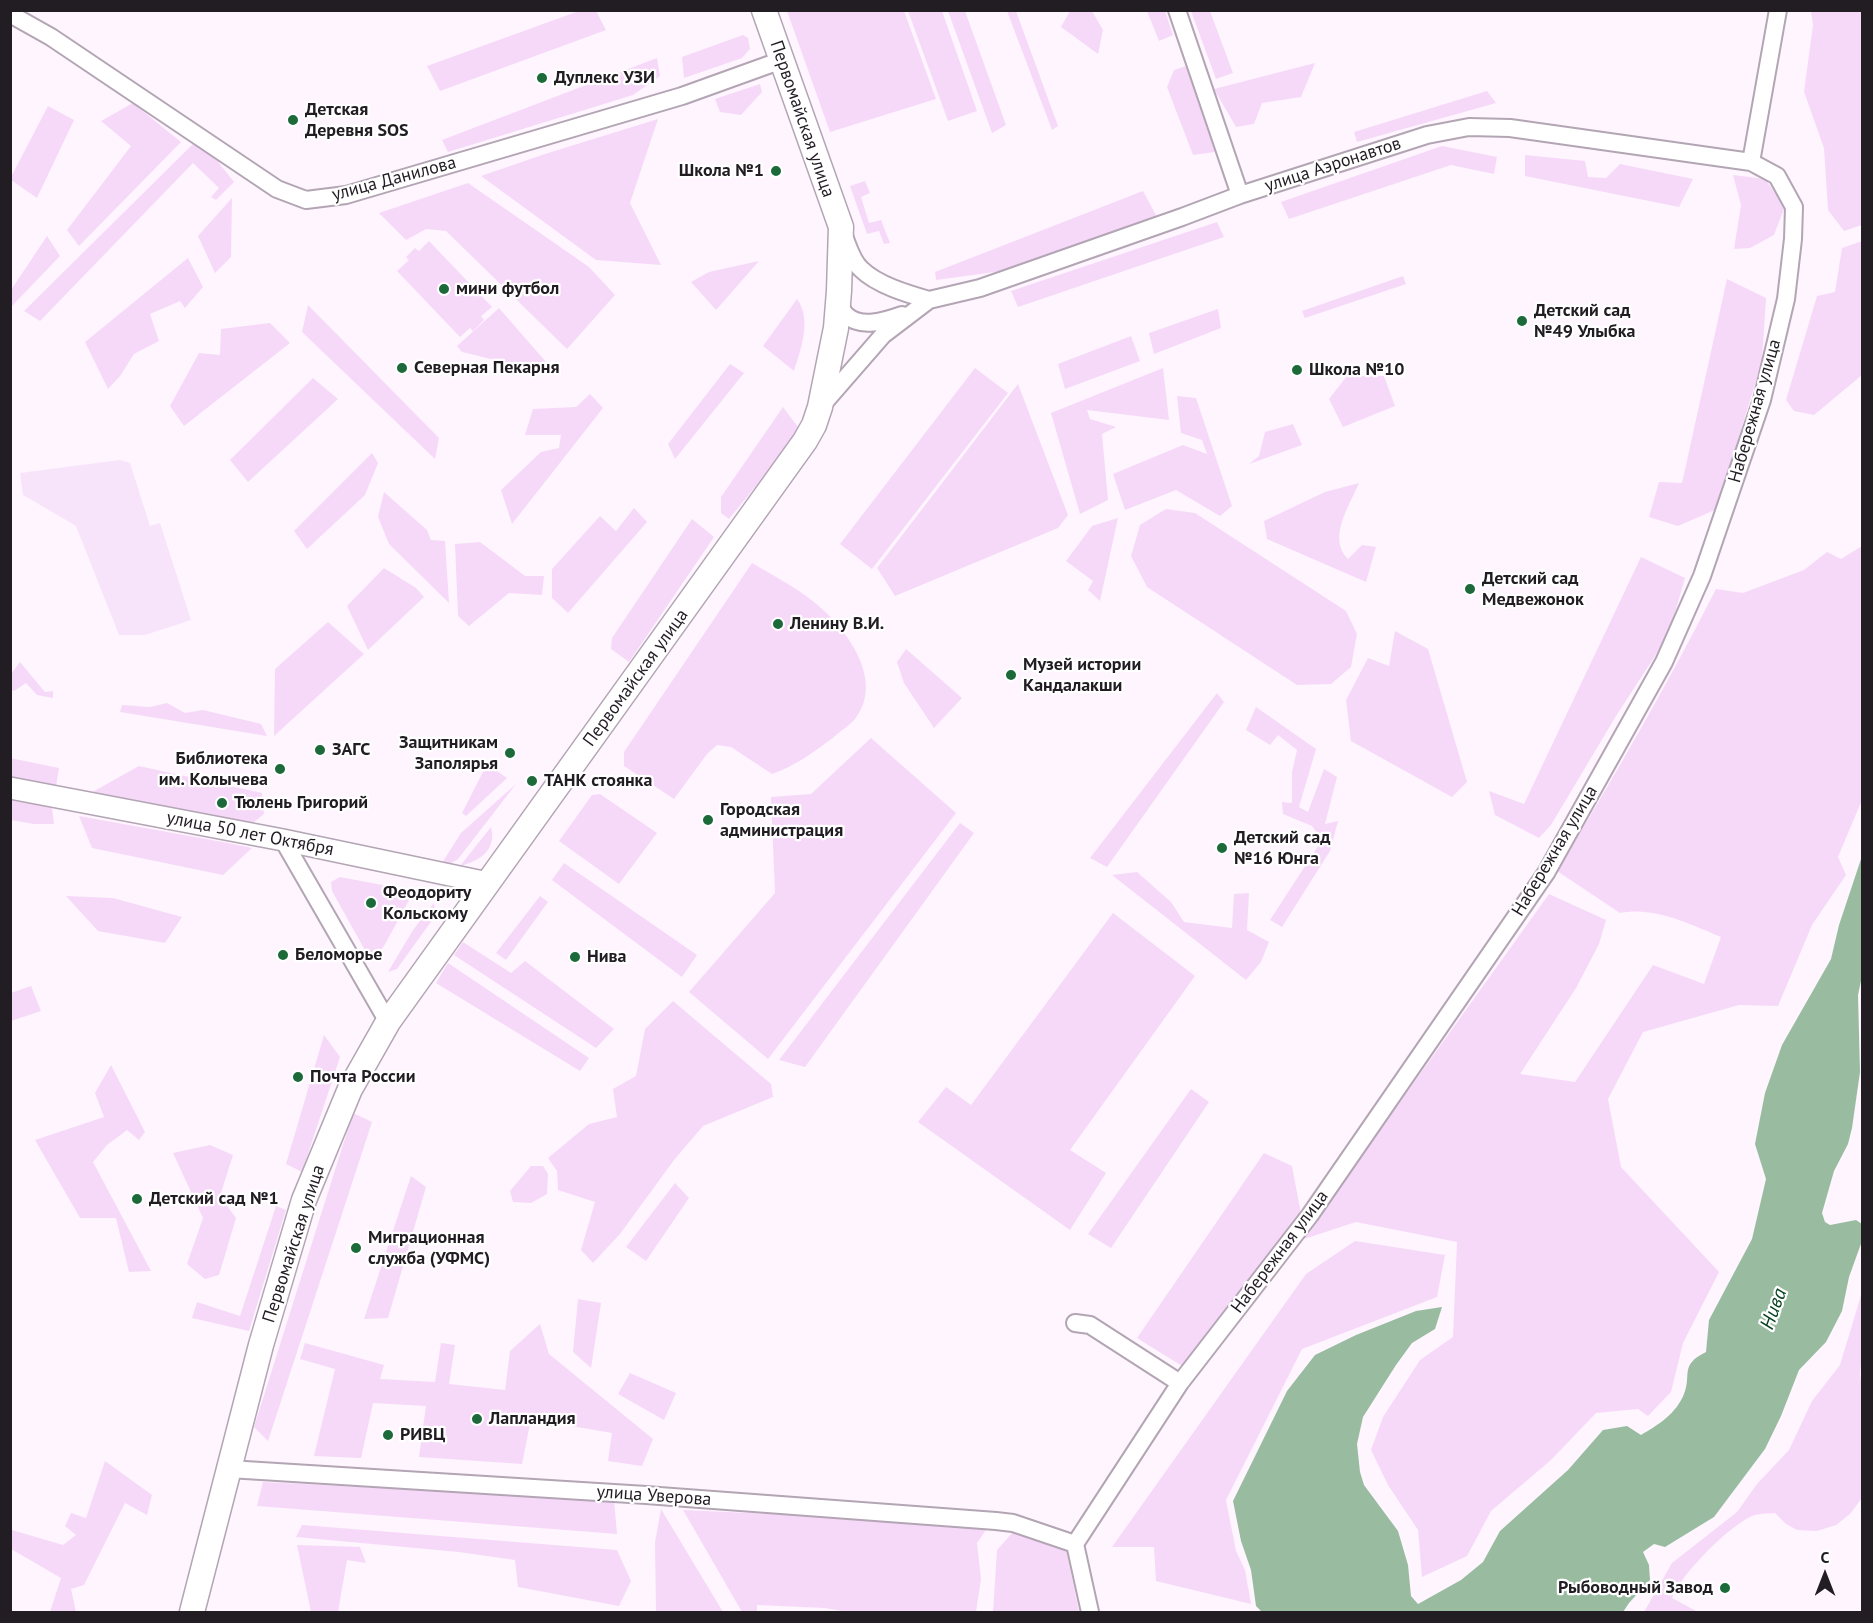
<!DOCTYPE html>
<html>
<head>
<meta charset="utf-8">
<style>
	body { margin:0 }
	#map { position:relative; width:1873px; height:1623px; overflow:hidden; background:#fef5fe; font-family:"PT Sans",sans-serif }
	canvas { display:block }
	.frame { position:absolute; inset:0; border:12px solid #221d23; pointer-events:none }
	.north { position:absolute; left:1795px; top:1545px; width:60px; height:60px; -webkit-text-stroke:4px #fff; paint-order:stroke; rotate:0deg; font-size:16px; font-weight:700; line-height:24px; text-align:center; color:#221d23 }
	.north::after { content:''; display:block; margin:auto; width:21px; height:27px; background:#221d23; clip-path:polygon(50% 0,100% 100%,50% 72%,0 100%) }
</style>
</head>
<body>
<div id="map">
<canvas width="1873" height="1623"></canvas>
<div class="frame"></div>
<div class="north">С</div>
</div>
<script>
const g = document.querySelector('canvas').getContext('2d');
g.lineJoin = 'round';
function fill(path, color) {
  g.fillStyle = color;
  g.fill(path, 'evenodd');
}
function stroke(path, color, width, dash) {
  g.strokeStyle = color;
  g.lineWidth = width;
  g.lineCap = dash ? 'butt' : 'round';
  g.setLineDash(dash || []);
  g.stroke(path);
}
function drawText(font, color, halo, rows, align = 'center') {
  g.font = font + ' "PT Sans",sans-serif';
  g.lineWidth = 4.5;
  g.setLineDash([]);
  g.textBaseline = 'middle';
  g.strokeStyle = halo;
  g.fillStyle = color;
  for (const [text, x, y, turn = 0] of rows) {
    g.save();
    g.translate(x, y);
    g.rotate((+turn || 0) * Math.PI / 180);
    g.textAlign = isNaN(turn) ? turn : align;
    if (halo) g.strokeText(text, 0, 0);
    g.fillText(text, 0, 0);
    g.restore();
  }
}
fill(new Path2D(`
	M 120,460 L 130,463 L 150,526 L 160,523 L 191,620 L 145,635 L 119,635 L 76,526 L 23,495 L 20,473 Z`), '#f8e4fa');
fill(new Path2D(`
	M 579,11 L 596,11 L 606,30 L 440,91 L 427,66 Z
	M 787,11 L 904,11 L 936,99 L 830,132 Z
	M 908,11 L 942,11 L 977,111 L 948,121 Z
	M 948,11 L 965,11 L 1006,125 L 992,133 Z
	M 1007,11 L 1016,11 L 1058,126 L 1052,130 Z
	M 1070,11 L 1092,11 L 1103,30 L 1098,54 L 1061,27 Z
	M 1147,11 L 1165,11 L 1173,35 L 1159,41 Z
	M 1191,11 L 1210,11 L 1233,73 L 1216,79 Z
	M 1811,11 L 1862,11 L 1862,225 L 1844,231 L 1828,210 L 1824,148 L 1804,92 L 1813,25 Z
	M 743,35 L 748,38 L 750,49 L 742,58 L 684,78 L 682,57 Z
	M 657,58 L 660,76 L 633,95 L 448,152 L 442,140 Z
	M 1315,63 L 1301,97 L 1262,103 L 1254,124 L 1236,127 L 1214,89 Z
	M 1186,66 L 1215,152 L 1193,155 L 1167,87 L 1174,70 Z
	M 760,84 L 762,92 L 741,115 L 720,112 L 715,99 Z
	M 1487,91 L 1496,103 L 1357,142 L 1354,132 Z
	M 133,103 L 181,142 L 79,246 L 67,230 L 131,146 L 101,121 Z
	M 48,106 L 74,120 L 37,198 L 11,180 L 11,177 Z
	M 658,119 L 630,203 L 661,265 L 596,260 L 481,176 L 545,154 Z
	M 195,142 L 217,155 L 219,163 L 234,182 L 216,200 L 211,197 L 219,188 L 193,163 L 40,321 L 24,311 Z
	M 1442,146 L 1497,157 L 1494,174 L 1451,165 L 1289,219 L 1281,202 Z
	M 1525,155 L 1585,161 L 1588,177 L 1606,178 L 1620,164 L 1693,179 L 1679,207 L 1525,176 Z
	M 1733,175 L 1765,179 L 1785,206 L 1774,235 L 1750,248 L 1734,249 L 1741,205 Z
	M 865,181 L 870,193 L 861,197 L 869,223 L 881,220 L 890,243 L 884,244 L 879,231 L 867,234 L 850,186 Z
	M 468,183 L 589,267 L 615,295 L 567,349 L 446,231 L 426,229 L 406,240 L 379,213 Z
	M 1143,191 L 1157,217 L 1002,271 L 936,280 L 935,272 Z
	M 232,198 L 231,257 L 215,273 L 198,236 Z
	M 1217,222 L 1224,237 L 1018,307 L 1011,291 Z
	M 47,236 L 60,256 L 11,307 L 11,290 Z
	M 429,241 L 492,307 L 481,316 L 484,320 L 473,331 L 470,328 L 460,337 L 397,271 L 409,260 L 406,257 L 415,248 L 419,251 Z
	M 1862,241 L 1862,375 L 1814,415 L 1794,411 L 1786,400 L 1817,296 L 1835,292 L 1842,248 Z
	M 188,258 L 203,287 L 185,308 L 180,301 L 150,314 L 159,341 L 134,354 L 120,376 L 108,389 L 85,342 Z
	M 759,261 L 716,310 L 691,282 L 709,272 Z
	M 1403,276 L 1406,284 L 1305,318 L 1302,311 Z
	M 1727,279 L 1766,298 L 1762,361 L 1717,509 L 1678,526 L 1649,517 L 1659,482 L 1682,483 Z
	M 797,299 C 812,319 801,349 794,371 L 763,346 Z
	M 308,305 L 439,438 L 435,459 L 302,332 Z
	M 499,308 L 546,362 L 537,370 L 462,352 L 457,346 Z
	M 1218,309 L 1221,328 L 1154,354 L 1149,333 Z
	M 270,323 L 290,343 L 184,426 L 170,406 L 199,353 L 220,355 L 221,329 Z
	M 1131,336 L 1140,361 L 1065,389 L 1058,364 Z
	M 730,364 L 744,373 L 675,459 L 668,444 Z
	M 975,368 L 1008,393 L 872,569 L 840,544 Z
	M 1163,368 L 1169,420 L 1087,410 L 1090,419 L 1116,427 L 1102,434 L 1108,500 L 1080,514 L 1051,413 Z
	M 1347,376 L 1384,376 L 1395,406 L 1343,427 L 1329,399 Z
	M 313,378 L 338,399 L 248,482 L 230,460 Z
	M 1018,384 L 1068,515 L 1058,528 L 895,596 L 877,568 Z
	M 590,394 L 603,408 L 512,524 L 501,490 L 541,452 L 559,448 L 561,435 L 525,435 L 533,409 L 576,407 Z
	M 1177,396 L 1196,398 L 1232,506 L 1220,516 L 1176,490 L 1125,510 L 1113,474 L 1183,445 L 1207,454 L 1202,440 L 1181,433 Z
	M 783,407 L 801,431 L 729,519 L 721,513 L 721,497 Z
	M 1293,424 L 1302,445 L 1249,464 L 1259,456 L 1265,432 Z
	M 372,453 L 378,463 L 365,495 L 307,549 L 294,531 Z
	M 1359,483 C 1349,507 1327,538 1348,559 L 1362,545 L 1376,547 L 1366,582 L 1267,539 L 1264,521 L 1325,492 Z
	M 384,492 L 427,530 L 431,540 L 445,541 L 449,603 L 389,544 L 378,517 Z
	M 634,508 L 647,522 L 568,613 L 552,598 L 552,569 L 600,516 L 616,531 Z
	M 1166,509 L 1195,513 L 1346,611 L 1357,634 L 1351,667 L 1331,684 L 1297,685 L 1147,587 L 1131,556 L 1140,525 Z
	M 1118,518 L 1100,601 L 1088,590 L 1093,581 L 1066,561 L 1092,526 Z
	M 692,519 L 714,537 L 629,662 L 611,649 L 612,638 Z
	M 480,542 L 525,576 L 544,576 L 542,595 L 509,593 L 469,626 L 458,616 L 455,544 Z
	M 1862,546 L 1862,800 L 1838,857 L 1846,875 L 1812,925 L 1778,1006 L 1739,1005 L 1643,1032 L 1608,1099 L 1621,1167 L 1719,1272 L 1683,1343 L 1671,1392 L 1648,1416 L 1638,1409 L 1596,1413 L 1551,1460 L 1491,1511 L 1467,1556 L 1422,1577 L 1418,1530 L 1388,1485 L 1371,1450 L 1383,1417 L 1420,1360 L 1453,1337 L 1457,1242 L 1356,1222 L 1301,1240 L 1549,894 L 1606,920 L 1599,944 L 1576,988 L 1520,1074 L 1575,1082 L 1653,965 L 1704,984 L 1721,937 C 1690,924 1654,906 1620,913 L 1557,871 C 1613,779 1667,685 1716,589 L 1743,593 L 1804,570 L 1827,552 L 1841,559 Z
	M 1641,557 L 1685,578 L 1668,636 L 1616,716 L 1551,825 L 1539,838 L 1495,815 L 1489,791 L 1524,804 Z
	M 752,563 C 776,577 801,590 821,608 C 850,634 884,682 855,719 C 849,726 840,731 834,737 C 814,752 795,766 772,774 L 731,747 L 717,745 L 707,754 L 674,799 L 624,766 L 624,752 Z
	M 384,568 L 416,588 L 424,597 L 368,650 L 347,606 Z
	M 328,622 L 364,654 L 274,736 L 275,669 Z
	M 1395,631 L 1428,649 L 1467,782 L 1452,797 L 1351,741 L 1346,700 L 1368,658 L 1389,666 Z
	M 906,649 L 962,698 L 934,728 L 904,683 L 897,662 Z
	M 20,662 L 45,692 L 53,691 L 53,698 L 37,695 L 26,683 L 14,691 L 11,690 L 11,674 Z
	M 1217,693 L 1224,702 L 1107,867 L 1090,858 Z
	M 167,703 L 185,713 L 203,710 L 261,724 L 267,736 L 120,712 L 122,705 L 150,707 Z
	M 1256,707 L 1316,749 L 1299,807 L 1308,812 L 1324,769 L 1337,777 L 1325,824 L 1338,821 L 1330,851 L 1282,927 L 1270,920 L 1322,840 L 1312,826 L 1283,814 L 1282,802 L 1292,803 L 1292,772 L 1297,750 L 1278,735 L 1270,745 L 1246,730 Z
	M 871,738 L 956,813 L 768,1059 L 689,992 L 775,893 L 771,797 L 811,794 Z
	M 10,758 L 59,768 L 55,793 L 11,785 Z
	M 487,764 L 507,778 L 466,816 L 462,813 Z
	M 139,766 L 262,793 L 264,814 L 248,827 L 87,795 Z
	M 516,784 L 458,859 L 450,864 L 442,863 L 461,833 Z
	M 600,794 L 657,833 L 619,884 L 559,841 L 592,795 Z
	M 10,800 L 52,808 L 54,824 L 34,824 L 11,820 Z
	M 79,816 L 228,843 L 252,848 L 223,875 L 92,848 Z
	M 960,823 L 974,833 L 805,1067 L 779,1060 Z
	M 491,827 C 497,850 480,861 460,866 Z
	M 564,863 L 697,955 L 682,977 L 552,880 Z
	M 1137,872 L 1171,902 L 1184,922 L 1232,928 L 1234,894 L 1249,893 L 1247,930 L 1269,942 L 1261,962 L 1246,980 L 1112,875 Z
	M 340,877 L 414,891 L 384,946 L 371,961 L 332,891 L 331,882 Z
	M 66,896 L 113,898 L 182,917 L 165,943 L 98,931 Z
	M 540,896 L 548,902 L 506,960 L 496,953 Z
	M 434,903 L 435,913 L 433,919 L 397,969 L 388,972 L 413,930 Z
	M 1113,913 L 1195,976 L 1070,1150 L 1106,1173 L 1070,1230 L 918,1122 L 946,1087 L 971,1105 Z
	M 463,942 L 511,973 L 525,961 L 614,1029 L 596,1048 L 454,955 Z
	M 448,963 L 589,1058 L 580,1071 L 436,983 Z
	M 31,986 L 41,1011 L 11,1021 L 11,993 Z
	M 673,1001 L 771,1084 L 773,1097 L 703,1126 L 674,1160 L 620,1234 L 593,1263 L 581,1250 L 595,1202 L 558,1190 L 557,1171 L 548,1158 L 589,1124 L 617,1117 L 613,1089 L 636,1076 L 645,1029 Z
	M 324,1035 L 340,1057 L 302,1172 L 286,1164 Z
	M 111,1065 L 145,1132 L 139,1140 L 127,1130 L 107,1145 L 93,1162 L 151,1271 L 129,1272 L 116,1218 L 80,1218 L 35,1140 L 104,1117 L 95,1093 Z
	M 1191,1089 L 1209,1102 L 1111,1248 L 1088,1234 Z
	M 353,1113 L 372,1122 L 268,1441 L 254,1427 Z
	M 210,1145 L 233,1155 L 220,1196 L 236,1218 L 219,1275 L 205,1279 L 187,1264 L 203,1218 L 173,1153 Z
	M 1264,1153 L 1292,1166 L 1301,1214 L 1182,1366 L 1137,1338 Z
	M 531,1166 L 543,1166 L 548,1174 L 547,1194 L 531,1203 L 513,1202 L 510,1191 Z
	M 411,1176 L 426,1187 L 388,1318 L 364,1319 Z
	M 675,1183 L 689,1198 L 646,1261 L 626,1247 Z
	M 276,1206 L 286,1210 L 249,1331 L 192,1318 L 197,1302 L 240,1316 Z
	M 1355,1241 L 1445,1255 L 1437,1297 L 1302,1349 L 1226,1500 L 1236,1551 L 1245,1570 L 1251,1604 L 1156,1581 L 1154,1547 L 1112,1547 L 1306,1274 Z
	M 1862,1292 L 1862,1355 L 1860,1374 L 1862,1387 L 1862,1498 L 1850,1514 L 1836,1525 L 1817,1531 L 1797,1530 L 1786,1524 L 1775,1513 C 1768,1514 1759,1513 1752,1516 C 1729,1526 1681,1574 1672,1598 L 1698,1612 L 1644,1612 L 1672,1563 L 1737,1512 L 1757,1484 L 1789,1450 L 1812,1401 L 1840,1365 Z
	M 578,1299 L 601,1303 L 591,1368 L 573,1352 Z
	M 540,1324 L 549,1354 L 653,1439 L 642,1466 L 608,1461 L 612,1433 L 531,1419 L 522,1464 L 419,1457 L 426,1406 L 373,1403 L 361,1458 L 314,1456 L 335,1369 L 300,1359 L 305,1343 L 384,1365 L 380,1379 L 435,1382 L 441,1343 L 455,1345 L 449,1384 L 505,1390 L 510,1351 Z
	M 630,1373 L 676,1393 L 664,1420 L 618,1394 Z
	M 105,1461 L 152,1495 L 147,1515 L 125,1503 L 84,1585 L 71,1589 L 76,1612 L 50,1612 L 61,1578 L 11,1549 L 12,1530 L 63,1545 L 76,1535 L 65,1526 L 71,1513 L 86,1518 Z
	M 263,1482 L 614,1500 L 617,1534 L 257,1506 Z
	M 661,1509 L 723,1612 L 656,1612 L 655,1542 Z
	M 683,1510 L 859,1518 L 988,1527 L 977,1543 L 981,1579 L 976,1612 L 848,1612 L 825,1608 L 757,1605 L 757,1612 L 742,1612 Z
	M 302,1525 L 617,1550 L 631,1581 L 619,1606 L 518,1587 L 515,1560 L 459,1552 L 296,1537 Z
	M 1022,1531 L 1066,1549 L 1079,1612 L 993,1612 L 997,1550 L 1013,1532 Z
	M 297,1545 L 360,1547 L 366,1563 L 347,1560 L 338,1612 L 311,1612 Z`), '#f6d9f8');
fill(new Path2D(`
	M 1862,856 L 1862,976 L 1858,995 L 1860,1072 L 1852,1128 L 1848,1144 L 1834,1171 L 1822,1213 L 1825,1222 L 1830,1225 L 1856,1220 L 1862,1224 L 1862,1241 L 1849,1277 L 1842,1311 L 1826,1342 L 1799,1370 L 1781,1416 L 1765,1449 L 1714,1517 L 1665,1547 L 1654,1544 L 1643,1552 L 1649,1565 L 1650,1580 L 1629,1603 L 1623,1612 L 1262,1612 L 1256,1606 L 1251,1570 L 1241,1541 L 1233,1501 L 1287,1391 L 1315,1355 L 1356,1335 L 1416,1311 L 1442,1307 L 1435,1329 L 1412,1343 L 1396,1365 L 1363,1417 L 1357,1444 L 1360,1472 L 1364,1485 L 1398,1531 L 1408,1565 L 1411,1596 L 1418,1604 L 1461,1580 L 1483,1562 L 1500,1531 L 1568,1470 L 1603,1430 L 1627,1426 L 1641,1435 C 1658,1425 1676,1414 1684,1394 C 1692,1375 1679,1365 1706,1352 L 1709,1320 L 1752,1239 L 1766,1179 L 1755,1144 L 1765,1093 L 1782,1045 L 1831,959 L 1839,925 Z`), '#99bca1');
const minor = new Path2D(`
	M 1177,10 L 1240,195
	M 10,14 L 51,37 L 277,189 L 306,200 L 346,195 L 682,96 L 782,60
	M 1751,162 L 1778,10
	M 844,236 C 848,246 852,261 861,269 C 877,285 908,294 929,300
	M 838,302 C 840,306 843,312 846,315 C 861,329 885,321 902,315
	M 823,404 L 883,335 L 929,300 L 980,288 L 1182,217 L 1240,195 L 1427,135 L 1469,127 L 1510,128 L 1751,162 L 1777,176 L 1794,207 L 1793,239 L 1786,299 L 1762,400 L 1702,576 L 1664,662 L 1546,873 L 1310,1215 L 1180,1383 L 1075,1544 L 1090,1612
	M 283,840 L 388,1022
	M 1075,1323 L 1090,1325 L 1180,1383
	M 229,1469 L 646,1495 L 996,1521 L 1013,1523 L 1075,1544`);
const tertiary = new Path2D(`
	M 10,788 L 283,840 L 488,883`);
const secondary = new Path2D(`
	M 192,1612 L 261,1345 L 304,1200 L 350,1089 L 388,1022 L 805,441 L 814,425 L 820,407 L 836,328 L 839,291 L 841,227 L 764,10`);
stroke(minor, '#b3a5b4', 20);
stroke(tertiary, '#b3a5b4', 24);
stroke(secondary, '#b3a5b4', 27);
stroke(minor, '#fff', 16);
stroke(tertiary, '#fff', 21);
stroke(secondary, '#fff', 24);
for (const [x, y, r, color] of [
	[542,78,6,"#1c6a39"],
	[293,120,6,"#1c6a39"],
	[776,171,6,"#1c6a39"],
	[444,289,6,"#1c6a39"],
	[1522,321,6,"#1c6a39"],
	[402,368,6,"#1c6a39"],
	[1297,370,6,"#1c6a39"],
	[1470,589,6,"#1c6a39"],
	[778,624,6,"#1c6a39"],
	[1011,675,6,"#1c6a39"],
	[320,750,6,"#1c6a39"],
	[510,753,6,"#1c6a39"],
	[280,769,6,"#1c6a39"],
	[532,781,6,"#1c6a39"],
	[222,803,6,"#1c6a39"],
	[708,820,6,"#1c6a39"],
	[1222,848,6,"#1c6a39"],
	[371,903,6,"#1c6a39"],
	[283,955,6,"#1c6a39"],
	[575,957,6,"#1c6a39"],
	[298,1077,6,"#1c6a39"],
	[137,1199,6,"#1c6a39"],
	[356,1248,6,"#1c6a39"],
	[477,1419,6,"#1c6a39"],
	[388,1435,6,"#1c6a39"],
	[1725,1588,6,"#1c6a39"]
]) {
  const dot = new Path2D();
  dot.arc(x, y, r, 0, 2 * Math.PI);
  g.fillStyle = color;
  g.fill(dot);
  stroke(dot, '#fff', 2);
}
drawText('bold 18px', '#221d23', '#fff', [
	["Дуплекс УЗИ",554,78],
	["Детская",305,110],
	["Деревня SOS",305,131],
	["Школа №1",764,171,"right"],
	["мини футбол",456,289],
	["Детский сад",1534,311],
	["№49 Улыбка",1534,332],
	["Северная Пекарня",414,368],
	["Школа №10",1309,370],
	["Детский сад",1482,579],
	["Медвежонок",1482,600],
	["Ленину В.И.",790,624],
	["Музей истории",1023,665],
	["Кандалакши",1023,686],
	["Защитникам",498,743,"right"],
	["Заполярья",498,764,"right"],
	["ЗАГС",332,750],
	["Библиотека",268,759,"right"],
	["им. Колычева",268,780,"right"],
	["ТАНК стоянка",544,781],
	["Тюлень Григорий",234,803],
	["Городская",720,810],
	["администрация",720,831],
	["Детский сад",1234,838],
	["№16 Юнга",1234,859],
	["Феодориту",383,893],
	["Кольскому",383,914],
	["Беломорье",295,955],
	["Нива",587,957],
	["Почта России",310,1077],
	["Детский сад №1",149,1199],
	["Миграционная",368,1238],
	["служба (УФМС)",368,1259],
	["Лапландия",489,1419],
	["РИВЦ",400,1435],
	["Рыбоводный Завод",1713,1588,"right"]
], 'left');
drawText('18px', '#221d23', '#fff', [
	["Первомайская улица",802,119,71],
	["улица Аэронавтов",1333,165,-18],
	["улица Данилова",394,179,-15],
	["Набережная улица",1755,411,-74],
	["Первомайская улица",636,678,-54],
	["улица 50 лет Октября",250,834,11],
	["Набережная улица",1555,851,-59],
	["Первомайская улица",294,1244,-72],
	["Набережная улица",1280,1252,-53],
	["улица Уверова",654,1496,4]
]);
drawText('italic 20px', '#094421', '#fff', [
	["Нива",1774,1309,-70]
]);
</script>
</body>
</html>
